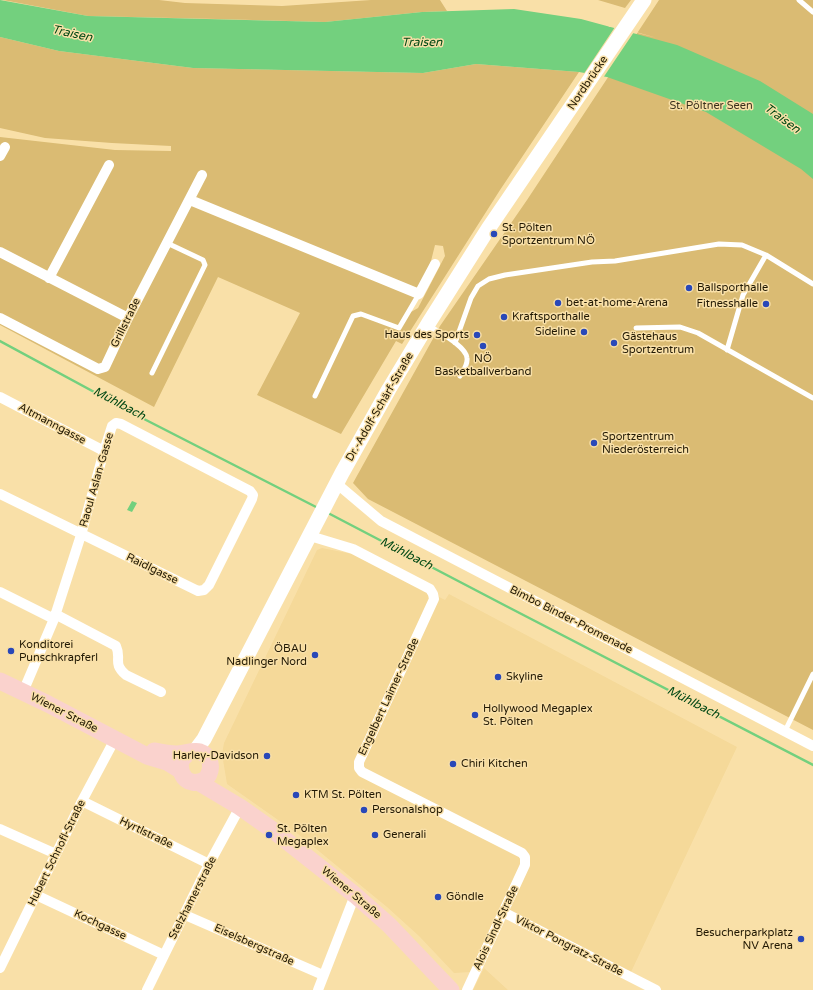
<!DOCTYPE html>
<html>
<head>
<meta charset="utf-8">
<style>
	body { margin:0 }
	canvas { display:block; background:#f9e0a8 }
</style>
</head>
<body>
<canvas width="813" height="990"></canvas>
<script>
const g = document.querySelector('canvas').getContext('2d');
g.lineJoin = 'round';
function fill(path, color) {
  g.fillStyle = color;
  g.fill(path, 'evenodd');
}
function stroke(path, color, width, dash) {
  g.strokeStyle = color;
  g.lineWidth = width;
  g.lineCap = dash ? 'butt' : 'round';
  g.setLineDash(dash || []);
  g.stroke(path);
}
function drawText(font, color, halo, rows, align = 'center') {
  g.font = font + ' "Varela Round",sans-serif';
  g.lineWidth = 3;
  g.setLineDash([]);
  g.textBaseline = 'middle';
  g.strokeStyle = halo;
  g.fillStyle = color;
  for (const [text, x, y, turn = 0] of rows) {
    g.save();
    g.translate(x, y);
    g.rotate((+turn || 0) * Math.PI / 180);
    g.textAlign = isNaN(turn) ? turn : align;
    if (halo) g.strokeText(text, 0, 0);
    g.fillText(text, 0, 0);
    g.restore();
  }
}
fill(new Path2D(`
	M 322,548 L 357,555 L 445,600 L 449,594 L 737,747 L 631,972 L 501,909 L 471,972 L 454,973 L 419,936 L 387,907 L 298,834 L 227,784 L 222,754 L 224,743 L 317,550 Z
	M 484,968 L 508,990 L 473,990 Z`), '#f5d999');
fill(new Path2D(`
	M 3,0 L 159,0 L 185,3 L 282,6 L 371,0 L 440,0 L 447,11 L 422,12 L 325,22 L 217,19 L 88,16 Z
	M 598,0 L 631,0 L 625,8 Z
	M 659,0 L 813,0 L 813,730 L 368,499 L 353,483 L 440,326 L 527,200 Z
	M 0,37 L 59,51 L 193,68 L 423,73 L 476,64 L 579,72 L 500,190 L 402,344 L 396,341 L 341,434 L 257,395 L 300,313 L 218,277 L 154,407 L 0,325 L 0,137 L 115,150 L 171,151 L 171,146 L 112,143 L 45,138 L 0,128 ZM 435,245 L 443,246 L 445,256 L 418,308 L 411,312 L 431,261 Z`), '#dabb73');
fill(new Path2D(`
	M 0,0 L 88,16 L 325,22 L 422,12 L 514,9 L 581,19 L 677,45 L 760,81 L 813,114 L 813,179 L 801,169 L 706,112 L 607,77 L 579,72 L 476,64 L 423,73 L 193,68 L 59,51 L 0,37 Z
	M 132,501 L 137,503 L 132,512 L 127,510 Z`), '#73d07e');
fill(new Path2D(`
	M 608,24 L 657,38 L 634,32 L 603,78 L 583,75 L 615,27 L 613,26 L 609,27 Z`), '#f9e0a8');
stroke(new Path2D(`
	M 0,341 L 146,420 L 318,508
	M 328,513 L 506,606 L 813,765`), '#73d07e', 2.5);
stroke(new Path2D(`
	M 799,0 L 813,12
	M 428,325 C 438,332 466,346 467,358 C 468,365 463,371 460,376
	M 636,328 L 680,327 L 698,333 L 813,398
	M 455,343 L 471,298 L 478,286 L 489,279 L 505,275 L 592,262 L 615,261 L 719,244 L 742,245 L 766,255 L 813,284
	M 727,350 L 743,295 L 766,255
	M 152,373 L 205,265 L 203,260 L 167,243
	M 315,396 L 353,316 L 361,314 L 399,328 L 419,294
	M 785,731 L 813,674`), '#fff', 5);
stroke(new Path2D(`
	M 0,156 L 5,147
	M 190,200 L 419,294 L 435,264
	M 0,252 L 128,318
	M 49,278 L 109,165
	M 0,318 L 98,369 L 105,367 L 128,318 L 202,175
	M 0,397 L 104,451
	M 336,483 L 381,521 L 813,746
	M 0,494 L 198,591 L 204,590 L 209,585 L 252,499 L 253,495 L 250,491 L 121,424 L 116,423 L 112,426 L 104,451 L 81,535 L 54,619 L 23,692
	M 310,536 L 353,549 L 430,589 L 433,594 L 434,599 L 359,762 L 359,768 L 362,772 L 522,853 L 525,857 L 525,865 L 467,990
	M 0,592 L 54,619
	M 55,614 L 116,646 C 122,659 112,663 126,675 L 161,692
	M 82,801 L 209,864
	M 0,829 L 56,854
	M 36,895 L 164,955
	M 503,912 L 656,990
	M 185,915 L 323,975
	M 0,968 L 82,801 L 115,739
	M 147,990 L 209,864 L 240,807
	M 318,990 L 355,895`), '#fff', 10);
stroke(new Path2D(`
	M 195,751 L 204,739 L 342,473 L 389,389 L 428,324 L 488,229 L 644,0`), '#fff', 15);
stroke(new Path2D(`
	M 0,681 L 48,704 L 147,756 L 167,762 L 180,770
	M 154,751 C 161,752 168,754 176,754 C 183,754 193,750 200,752 C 218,758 211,787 192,782 C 182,780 179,769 181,760 L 188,753
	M 198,782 L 240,807 L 274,831 L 355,895 L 389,925 L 451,990`), '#fad2cd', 17);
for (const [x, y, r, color] of [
	[494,234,4,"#2948b8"],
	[689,288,4,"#2948b8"],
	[558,303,4,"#2948b8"],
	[766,304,4,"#2948b8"],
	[504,317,4,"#2948b8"],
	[584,332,4,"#2948b8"],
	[477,335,4,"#2948b8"],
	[614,343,4,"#2948b8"],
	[483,346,4,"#2948b8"],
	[594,443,4,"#2948b8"],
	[11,651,4,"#2948b8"],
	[315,655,4,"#2948b8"],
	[498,677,4,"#2948b8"],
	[475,715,4,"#2948b8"],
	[267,756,4,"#2948b8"],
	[453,764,4,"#2948b8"],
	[296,795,4,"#2948b8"],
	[364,810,4,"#2948b8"],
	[269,835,4,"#2948b8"],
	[375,835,4,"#2948b8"],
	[438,897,4,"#2948b8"],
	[801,939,4,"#2948b8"]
]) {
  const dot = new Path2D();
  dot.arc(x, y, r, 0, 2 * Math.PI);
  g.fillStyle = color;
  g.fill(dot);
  stroke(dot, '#f9e0a8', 1.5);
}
drawText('11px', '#211803', '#f9e0a8', [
	["Nordbrücke",588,83,-56],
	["Grillstraße",126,323,-64],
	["Dr.-Adolf-Schärf-Straße",380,407,-60],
	["Altmanngasse",52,424,28],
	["Raoul Aslan-Gasse",97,480,-74],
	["Raidlgasse",152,569,26],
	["Bimbo Binder-Promenade",571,620,27],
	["Engelbert Laimer-Straße",389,697,-65],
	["Wiener Straße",64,713,27],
	["Hyrtlstraße",146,833,26],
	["Hubert Schnofl-Straße",57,853,-64],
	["Wiener Straße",351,893,40],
	["Stelzhamerstraße",193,898,-63],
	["Kochgasse",100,925,25],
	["Alois Sindl-Straße",496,928,-65],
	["Eiselsbergstraße",254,945,24],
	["Viktor Pongratz-Straße",569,946,27]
]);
drawText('11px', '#3a311d', '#f9e0a8', [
	["St. Pöltner Seen",711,106]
]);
drawText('11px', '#211803', '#f9e0a8', [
	["St. Pölten",502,228],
	["Sportzentrum NÖ",502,241],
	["Ballsporthalle",697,288],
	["bet-at-home-Arena",566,303],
	["Fitnesshalle",758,304,"right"],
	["Kraftsporthalle",512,317],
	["Sideline",576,332,"right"],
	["Haus des Sports",469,335,"right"],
	["Gästehaus",622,337],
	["Sportzentrum",622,350],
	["NÖ",483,359,"center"],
	["Basketballverband",483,372,"center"],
	["Sportzentrum",602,437],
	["Niederösterreich",602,450],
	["Konditorei",19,645],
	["Punschkrapferl",19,658],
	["ÖBAU",307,649,"right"],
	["Nadlinger Nord",307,662,"right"],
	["Skyline",506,677],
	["Hollywood Megaplex",483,709],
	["St. Pölten",483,722],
	["Harley-Davidson",259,756,"right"],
	["Chiri Kitchen",461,764],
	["KTM St. Pölten",304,795],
	["Personalshop",372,810],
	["St. Pölten",277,829],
	["Megaplex",277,842],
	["Generali",383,835],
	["Göndle",446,897],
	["Besucherparkplatz",793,933,"right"],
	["NV Arena",793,946,"right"]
], 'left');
drawText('italic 12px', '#004814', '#f9e0a8', [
	["Traisen",72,34,12],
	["Traisen",422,43],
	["Traisen",782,119,36],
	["Mühlbach",119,404,28],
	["Mühlbach",406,554,27],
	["Mühlbach",693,703,27]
]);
</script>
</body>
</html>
